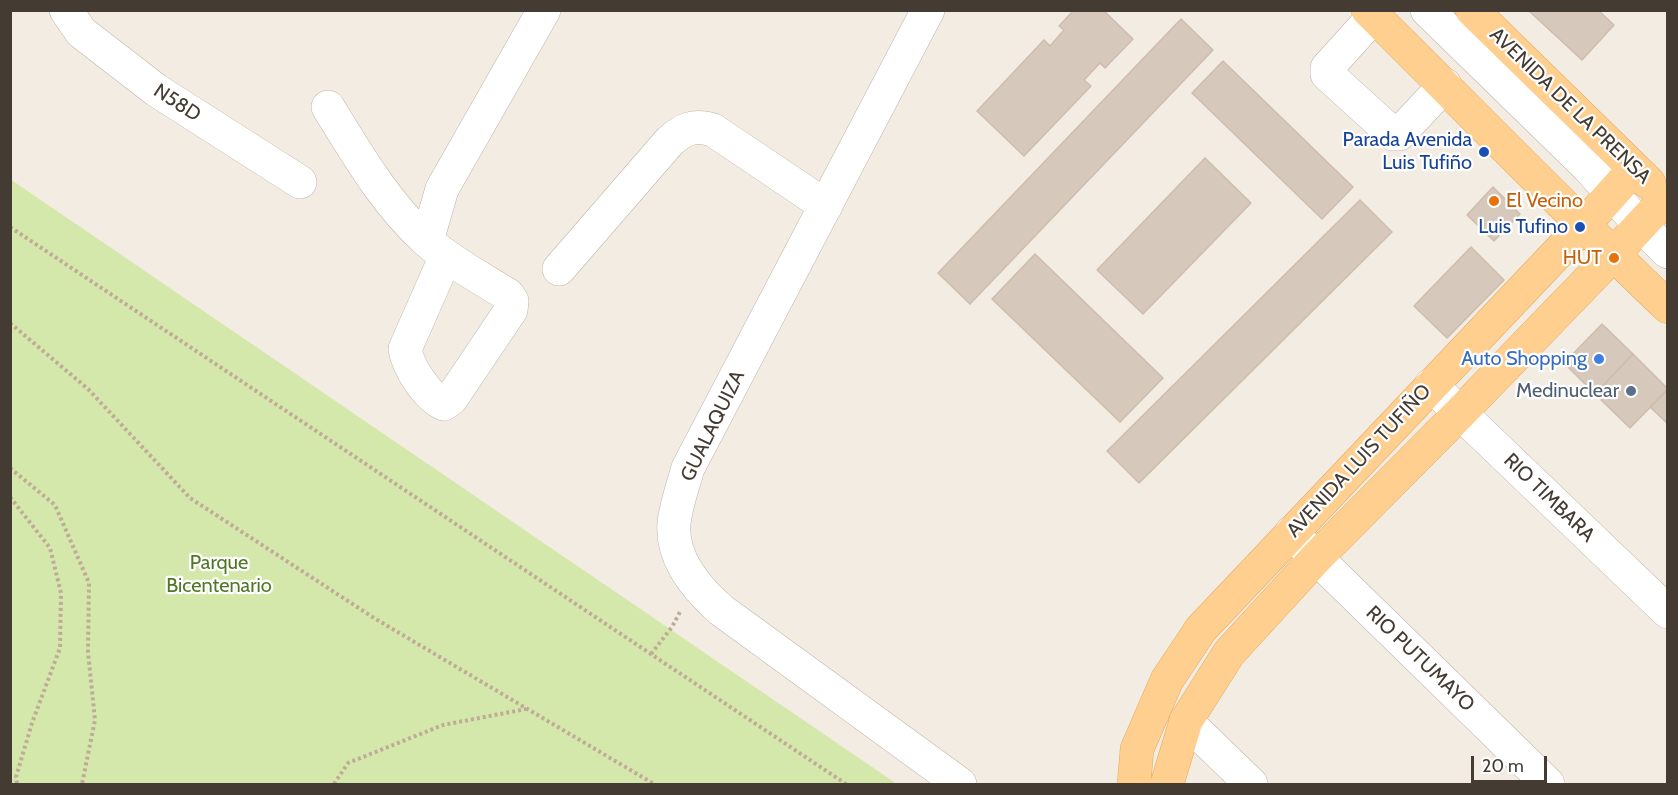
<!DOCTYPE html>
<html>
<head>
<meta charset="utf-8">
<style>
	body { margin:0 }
	#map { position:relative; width:1678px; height:795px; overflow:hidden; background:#f2ece3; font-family:Cabin,sans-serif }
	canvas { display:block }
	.frame { position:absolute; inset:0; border:12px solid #443b33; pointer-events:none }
	.scale { position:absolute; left:1471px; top:756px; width:76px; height:27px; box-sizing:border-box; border:3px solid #443b33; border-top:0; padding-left:8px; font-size:18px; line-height:21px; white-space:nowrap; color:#443b33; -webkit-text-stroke:4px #fff; paint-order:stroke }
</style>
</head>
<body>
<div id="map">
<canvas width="1678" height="795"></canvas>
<div class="frame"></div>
<div class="scale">20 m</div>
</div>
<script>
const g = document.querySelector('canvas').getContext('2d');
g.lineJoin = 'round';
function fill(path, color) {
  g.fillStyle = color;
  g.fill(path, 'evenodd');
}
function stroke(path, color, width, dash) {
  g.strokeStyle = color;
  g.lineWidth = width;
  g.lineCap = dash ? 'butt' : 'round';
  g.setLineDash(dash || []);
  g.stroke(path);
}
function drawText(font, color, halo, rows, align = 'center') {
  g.font = font + ' Cabin,sans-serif';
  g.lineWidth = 4.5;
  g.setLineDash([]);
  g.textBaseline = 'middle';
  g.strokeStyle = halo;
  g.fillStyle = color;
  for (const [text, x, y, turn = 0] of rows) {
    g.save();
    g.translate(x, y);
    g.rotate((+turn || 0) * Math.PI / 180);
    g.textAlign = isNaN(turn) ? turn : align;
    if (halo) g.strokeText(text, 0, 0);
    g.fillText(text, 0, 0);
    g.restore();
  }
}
fill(new Path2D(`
	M 10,179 L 897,784 L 11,784 Z`), '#d5e8ab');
const building = new Path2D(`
	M 1074,10 L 1103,10 L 1133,39 L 1105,68 L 1100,63 L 1084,80 L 1091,86 L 1024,156 L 977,111 L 1044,40 L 1050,46 L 1064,30 L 1059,26 Z
	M 1528,10 L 1598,10 L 1614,25 L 1582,60 Z
	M 1181,19 L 1213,50 L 970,304 L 938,273 Z
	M 1223,61 L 1353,187 L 1322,219 L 1192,93 Z
	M 1205,158 L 1251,203 L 1143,314 L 1097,270 Z
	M 1493,187 L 1520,214 L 1494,241 L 1467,215 Z
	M 1360,200 L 1392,232 L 1139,483 L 1107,451 Z
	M 1471,247 L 1504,280 L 1447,338 L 1414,306 Z
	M 1035,254 L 1163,378 L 1120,422 L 992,299 Z
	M 1602,324 L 1633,354 L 1595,394 L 1564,363 Z
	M 1633,354 L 1668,389 L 1630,428 L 1595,394 Z
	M 1668,389 L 1668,424 L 1650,407 Z`);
fill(building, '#d7c8bc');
stroke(building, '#cfbcac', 1.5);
const minor = new Path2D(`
	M 66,10 L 81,32 L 156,90 L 300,182
	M 928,10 L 688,468 C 683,486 676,505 674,523 C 671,558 696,588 721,610 L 960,784
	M 1427,10 L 1588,167 L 1640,225 L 1668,252
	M 1374,16 L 1327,68 L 1327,74 L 1393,134 L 1399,134 L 1445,85
	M 328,107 C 357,154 385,203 427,241 C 451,262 481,278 508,295 L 512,301 L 511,310 L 451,399 L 444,404 C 427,397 408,367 405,349 L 446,256
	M 427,241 L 442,189 L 544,10
	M 559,269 L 669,142 C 683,129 694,124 713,130 L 826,206
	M 1431,385 L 1668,612
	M 1291,533 L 1548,784
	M 1186,721 L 1251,784`);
const major = new Path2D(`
	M 1368,10 C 1468,109 1566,210 1668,307
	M 1472,10 L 1649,183
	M 1134,784 L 1137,749 L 1167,680 L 1201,629 L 1583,226 L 1634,169
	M 1167,784 L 1186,721 L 1229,653 L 1317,557 L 1460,413 L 1613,255 L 1665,199`);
stroke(minor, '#c0b5a9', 34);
stroke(major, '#e5aa5e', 34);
stroke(new Path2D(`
	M 10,227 L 846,784
	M 10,323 L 88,389 L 190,498 L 374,618 L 654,784
	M 10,468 L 55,505 L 89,583 L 88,652 L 95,720 L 82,784
	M 10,497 L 50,548 L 61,593 L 60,648 L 32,723 L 16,777 L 17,784
	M 651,654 L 672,627 L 681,610
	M 334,784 L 348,763 L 443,725 L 526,709`), '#bfab97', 4, [3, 3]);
stroke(minor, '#fff', 33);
stroke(major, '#ffcf8f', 33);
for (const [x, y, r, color] of [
	[1484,152,6,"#1a4fb4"],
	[1494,201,6,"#e8710a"],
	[1580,227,6,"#1a4fb4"],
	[1614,258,6,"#e8710a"],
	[1599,359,6,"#3f7fe0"],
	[1631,391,6,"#5c6f8a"]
]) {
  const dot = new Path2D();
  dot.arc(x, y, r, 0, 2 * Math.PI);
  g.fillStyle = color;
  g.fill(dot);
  stroke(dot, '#fff', 2);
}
drawText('20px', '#443b33', '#fff', [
	["N58D",177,103,33],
	["AVENIDA DE LA PRENSA",1570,106,44],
	["GUALAQUIZA",713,426,-64],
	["AVENIDA LUIS TUFIÑO",1359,461,-47],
	["RIO TIMBARA",1549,498,44],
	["RIO PUTUMAYO",1420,659,44]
]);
drawText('20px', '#164399', '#fff', [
	["Parada Avenida",1472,140],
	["Luis Tufiño",1472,163],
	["Luis Tufino",1568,227]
], 'right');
drawText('20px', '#c56008', '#fff', [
	["El Vecino",1506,201],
	["HUT",1602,258,"right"]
], 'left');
drawText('20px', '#366cbe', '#fff', [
	["Auto Shopping",1587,359]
], 'right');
drawText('20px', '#4e5e75', '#fff', [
	["Medinuclear",1619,391]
], 'right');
drawText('20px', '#507626', '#fff', [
	["Parque",219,563],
	["Bicentenario",219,586]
]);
</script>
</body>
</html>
